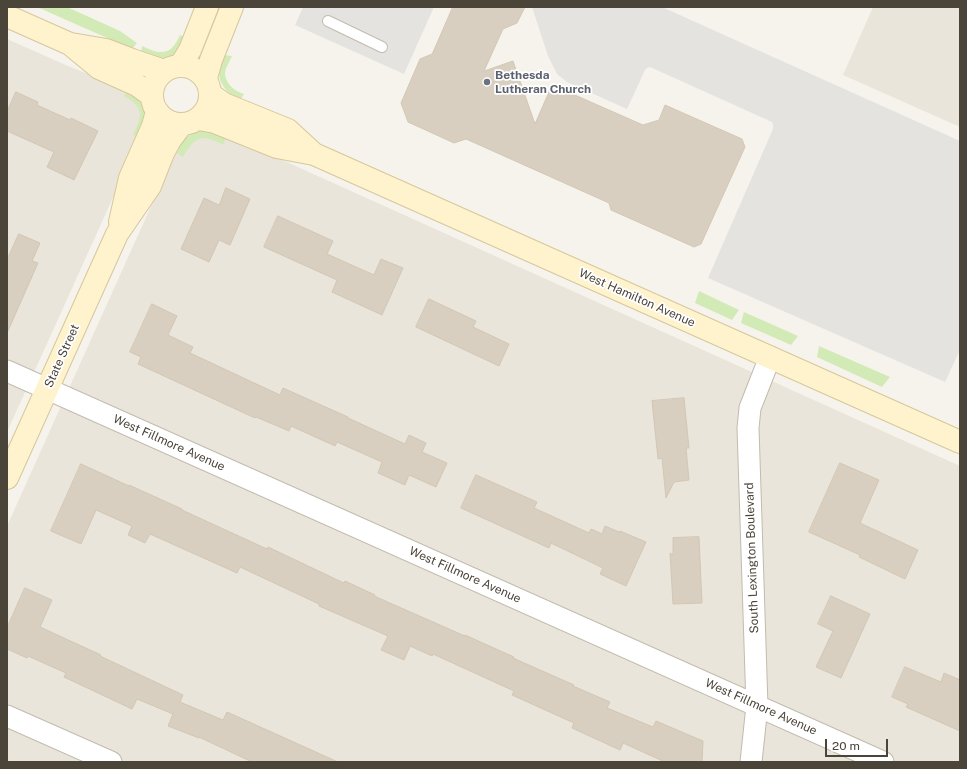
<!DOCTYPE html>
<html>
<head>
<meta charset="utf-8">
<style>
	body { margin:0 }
	#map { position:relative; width:967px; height:769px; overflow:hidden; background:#f6f3ec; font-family:"Public Sans",sans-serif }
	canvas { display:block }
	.frame { position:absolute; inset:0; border:8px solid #4b4439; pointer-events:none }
	.scale { position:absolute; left:825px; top:739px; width:63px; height:18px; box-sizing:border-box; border:2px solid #4b4439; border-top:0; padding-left:5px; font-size:12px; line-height:14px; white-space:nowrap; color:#4b4439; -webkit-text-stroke:3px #fff; paint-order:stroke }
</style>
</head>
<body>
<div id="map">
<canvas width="967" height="769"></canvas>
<div class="frame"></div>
<div class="scale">20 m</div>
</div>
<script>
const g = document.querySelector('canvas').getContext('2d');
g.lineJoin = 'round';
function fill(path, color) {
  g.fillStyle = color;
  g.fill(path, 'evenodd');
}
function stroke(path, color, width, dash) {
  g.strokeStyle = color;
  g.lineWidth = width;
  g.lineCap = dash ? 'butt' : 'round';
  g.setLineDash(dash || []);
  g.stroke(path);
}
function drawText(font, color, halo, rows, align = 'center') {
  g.font = font + ' "Public Sans",sans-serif';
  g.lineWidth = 3.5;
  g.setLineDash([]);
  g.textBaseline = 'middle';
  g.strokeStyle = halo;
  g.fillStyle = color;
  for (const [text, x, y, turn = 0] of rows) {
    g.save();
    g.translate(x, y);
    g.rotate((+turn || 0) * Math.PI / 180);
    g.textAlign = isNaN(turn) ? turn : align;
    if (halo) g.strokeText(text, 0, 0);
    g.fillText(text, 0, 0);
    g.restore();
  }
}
fill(new Path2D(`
	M 873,7 L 960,7 L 960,127 L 843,75 Z
	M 7,39 L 68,66 L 128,90 L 146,110 L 144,129 L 7,432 Z
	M 200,131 L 227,135 L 960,466 L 960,762 L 7,762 L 7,526 L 157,193 L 180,146 L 192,134 Z`), '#eae5da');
fill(new Path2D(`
	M 37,7 L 67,7 L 120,31 L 137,43 L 132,49 Z
	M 180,35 L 187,38 L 180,50 L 171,56 L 167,58 L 162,59 L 141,54 L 142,46 C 161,55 171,56 180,35 Z
	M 224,55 L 232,56 C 230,61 225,68 225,74 C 226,85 235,91 244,94 L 240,100 C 229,94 218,85 219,70 C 220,65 223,60 224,55 Z
	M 128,90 C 139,99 149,106 146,122 C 145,127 142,132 140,137 L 133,135 C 142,116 145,108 124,96 Z
	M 200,131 C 209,131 216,133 225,137 L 224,145 C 218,142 210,138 203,138 C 194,138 187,150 183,157 L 177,153 C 183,139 185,136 200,131 Z
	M 699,291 L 739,310 L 732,320 L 695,303 Z
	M 744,312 L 798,336 L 791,345 L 741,323 Z
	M 819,346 L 890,377 L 882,387 L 817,357 Z`), '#d2eab5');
fill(new Path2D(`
	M 303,7 L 434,7 L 404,74 L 295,25 Z
	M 532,7 L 662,7 L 960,141 L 960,350 L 945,382 L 708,278 L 773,129 L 773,125 L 772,122 L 650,67 L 647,68 L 645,70 L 627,109 L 567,82 L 557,74 L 548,56 Z`), '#e5e3e0');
const building = new Path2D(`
	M 453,7 L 525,7 L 517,23 L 503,29 L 484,71 L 513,61 L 535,124 L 552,85 L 643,125 L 659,120 L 665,105 L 742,139 L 745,147 L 701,244 L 694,247 L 611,210 L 609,203 L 466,139 L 454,143 L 408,122 L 401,103 L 420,59 L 432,54 Z
	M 16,92 L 38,102 L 37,105 L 70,120 L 71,118 L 98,131 L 74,180 L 47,167 L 54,152 L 7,131 L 7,112 Z
	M 226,188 L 250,199 L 230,245 L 219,240 L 209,262 L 181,249 L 204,198 L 219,205 Z
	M 278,216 L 333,241 L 327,254 L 374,275 L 381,259 L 403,268 L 382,315 L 332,292 L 337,280 L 264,247 Z
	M 19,234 L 40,243 L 32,261 L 38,263 L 7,333 L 7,260 Z
	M 429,299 L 476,321 L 473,327 L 509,344 L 499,366 L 416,327 Z
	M 152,304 L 177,316 L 168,335 L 193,347 L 190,353 L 280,395 L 283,388 L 348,417 L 348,418 L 405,444 L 409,435 L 426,443 L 422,452 L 447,463 L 436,487 L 409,475 L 405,485 L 378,473 L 382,462 L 337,442 L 335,446 L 291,426 L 289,431 L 256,417 L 255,418 L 138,364 L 141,357 L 130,352 Z
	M 684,398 L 689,448 L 686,448 L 689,480 L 674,482 L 666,498 L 662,458 L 658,459 L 652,401 Z
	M 840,463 L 879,480 L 860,523 L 918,550 L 905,579 L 859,557 L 860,555 L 809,532 Z
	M 81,464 L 129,486 L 129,485 L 182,509 L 182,510 L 267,549 L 268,547 L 344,583 L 345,581 L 375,595 L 374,596 L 465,636 L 465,635 L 514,657 L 513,658 L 574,685 L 573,686 L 610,702 L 607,708 L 653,727 L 656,721 L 703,741 L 702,762 L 665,762 L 623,743 L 620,750 L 572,728 L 574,723 L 512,695 L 514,691 L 433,654 L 432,656 L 410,646 L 404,660 L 381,650 L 388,636 L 319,606 L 319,604 L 240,567 L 237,573 L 150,534 L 145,543 L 128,535 L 132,526 L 96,510 L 81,544 L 51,531 Z
	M 476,475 L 537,502 L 534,508 L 589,533 L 591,529 L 602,534 L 605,526 L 619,532 L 620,531 L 646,542 L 626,586 L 600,574 L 603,568 L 551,543 L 549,548 L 461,508 Z
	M 699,537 L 702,603 L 673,604 L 670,553 L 673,555 L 673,538 Z
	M 25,588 L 52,600 L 40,627 L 101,655 L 100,656 L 183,695 L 180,702 L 223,720 L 227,712 L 338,762 L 252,762 L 199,737 L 199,738 L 168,726 L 173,714 L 137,699 L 132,709 L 64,677 L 66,673 L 28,656 L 27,658 L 7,649 L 7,628 Z
	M 831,596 L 870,614 L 841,678 L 816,667 L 833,631 L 818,624 Z
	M 905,667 L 941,682 L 944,673 L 960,680 L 960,731 L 906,707 L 908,704 L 892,697 Z`);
fill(building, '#d8cfc1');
stroke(building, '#d3c7b4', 1);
const lane = new Path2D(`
	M 328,21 L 382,47`);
const street = new Path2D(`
	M 7,371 L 883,762
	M 7,716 L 111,762
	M 751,762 L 757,706 L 748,428 L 750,408 L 770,357`);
const secondary = new Path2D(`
	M 7,16 L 70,44 L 99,68 L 137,85 L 152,96
	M 71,44 L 106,50 L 132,60 L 164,71
	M152 95a29 29 0 1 1 58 0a29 29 0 1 1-58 0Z
	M 180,66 L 190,50 L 207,7
	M 206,78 L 211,60 L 232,7
	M 210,94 L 224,104 L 288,130 L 314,154
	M 199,119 L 215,122 L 277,147 L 314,154 L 960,442
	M 120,222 L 130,178 L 153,126 L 157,111
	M 7,478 L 117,234 L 150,186 L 163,153 L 170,140 L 182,124`);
stroke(lane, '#c2bbae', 12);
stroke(street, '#c2bbae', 23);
stroke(secondary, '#d6c79b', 24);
stroke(lane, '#fff', 10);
stroke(street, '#fff', 21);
stroke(secondary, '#fff3cd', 22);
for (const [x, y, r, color] of [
	[487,82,4,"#6b7280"]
]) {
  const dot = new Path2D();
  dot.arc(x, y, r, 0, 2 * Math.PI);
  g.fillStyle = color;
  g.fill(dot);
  stroke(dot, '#fff', 1.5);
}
drawText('bold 12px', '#5b616d', '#fff', [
	["Bethesda",495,75],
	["Lutheran Church",495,89]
], 'left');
drawText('12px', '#4b4439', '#fff', [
	["West Hamilton Avenue",637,298,24],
	["State Street",62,356,-66],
	["West Fillmore Avenue",169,443,24],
	["South Lexington Boulevard",752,558,-92],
	["West Fillmore Avenue",465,575,24],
	["West Fillmore Avenue",761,707,24]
]);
</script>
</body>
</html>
